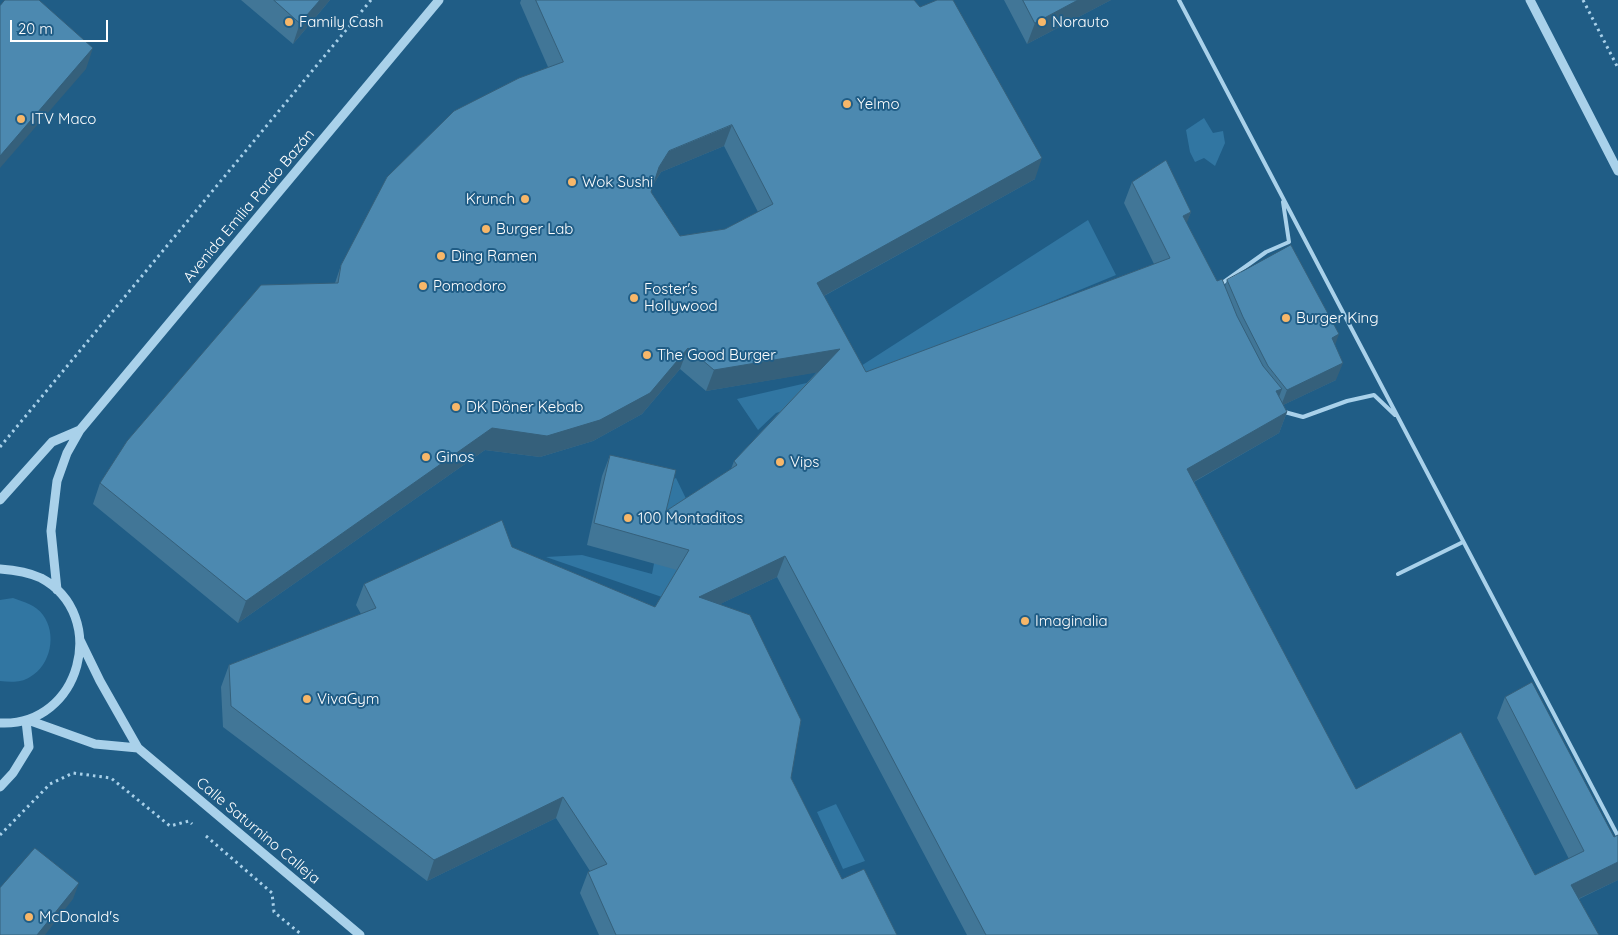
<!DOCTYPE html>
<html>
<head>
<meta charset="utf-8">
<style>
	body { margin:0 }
	#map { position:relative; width:1618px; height:935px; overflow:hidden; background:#205d86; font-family:Quicksand,sans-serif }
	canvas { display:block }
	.scale { position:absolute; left:10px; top:20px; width:98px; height:22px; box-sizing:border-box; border:2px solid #fff; border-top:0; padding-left:6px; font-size:15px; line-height:18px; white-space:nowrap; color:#fff; -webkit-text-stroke:4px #205d86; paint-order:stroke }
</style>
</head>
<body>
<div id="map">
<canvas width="1618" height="935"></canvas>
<div class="scale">20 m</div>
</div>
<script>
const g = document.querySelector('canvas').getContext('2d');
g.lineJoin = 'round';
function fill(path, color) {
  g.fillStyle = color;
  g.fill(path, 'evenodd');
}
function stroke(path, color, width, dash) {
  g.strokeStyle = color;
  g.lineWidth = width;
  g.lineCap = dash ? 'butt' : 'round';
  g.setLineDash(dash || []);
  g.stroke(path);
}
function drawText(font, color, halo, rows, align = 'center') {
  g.font = font + ' Quicksand,sans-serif';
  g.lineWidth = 4;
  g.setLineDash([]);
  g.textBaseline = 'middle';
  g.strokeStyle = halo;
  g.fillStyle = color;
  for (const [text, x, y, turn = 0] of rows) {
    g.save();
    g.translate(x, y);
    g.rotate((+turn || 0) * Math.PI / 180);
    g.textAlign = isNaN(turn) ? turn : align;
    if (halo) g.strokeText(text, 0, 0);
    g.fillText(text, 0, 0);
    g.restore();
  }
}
fill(new Path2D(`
	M 1204,118 L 1213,133 L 1223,131 L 1225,143 L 1215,166 L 1204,158 L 1195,162 L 1190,152 L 1186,130 Z
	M 1088,220 L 1116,275 L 864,379 L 825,397 L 776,413 L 758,430 L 737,399 L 850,373 Z
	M 676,478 L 692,511 L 688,606 L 546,557 L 582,555 L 652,574 L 668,491 L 653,487 Z
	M 13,598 C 24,602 36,605 43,615 C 57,634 51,665 30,677 C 21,683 10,682 0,681 L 0,600 Z
	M 836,804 L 865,861 L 843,869 L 817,812 Z`), '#3176a2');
stroke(new Path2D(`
	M 1583,0 L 1618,68
	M 0,447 L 371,0
	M 0,835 L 50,784 L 73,773 L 111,778 L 170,826 L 189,821 L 192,824
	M 206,836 L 272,893 L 274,912 L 302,935`), '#a9d1ea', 3, [2.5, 4]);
stroke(new Path2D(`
	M 1179,0 L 1618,836
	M 1221,284 L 1266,252 L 1289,242 L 1283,202
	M 1281,411 L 1303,417 L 1347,401 L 1374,395 L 1395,415
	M 1398,574 L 1463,542`), '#a9d1ea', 4);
stroke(new Path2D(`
	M 1530,0 L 1618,171
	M 0,500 L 52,442 L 80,430
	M 0,569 C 14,570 28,572 41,578 C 110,615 81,727 0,723
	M 57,590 L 51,531 L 57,481 L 67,453 L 80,430 L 439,0
	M 80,640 L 100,681 L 138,748 L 360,935
	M 28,720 L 95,744 L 138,748
	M 0,787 L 13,773 L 29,747 L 26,721`), '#a9d1ea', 9);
fill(new Path2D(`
	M 241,0 L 330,0 L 293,44 Z
	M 521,0 L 914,0 L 1035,179 L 824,296 L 866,372 L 1154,264 L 1124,203 L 1132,182 L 1191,212 L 1186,223 L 1217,281 L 1225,286 L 1227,280 L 1335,345 L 1336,380 L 1283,405 L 1287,412 L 1279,433 L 1194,482 L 1356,789 L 1535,875 L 1569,859 L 1497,718 L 1505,697 L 1614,837 L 1618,835 L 1618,880 L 1579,899 L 1599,935 L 967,935 L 777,577 L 720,604 L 791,778 L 842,879 L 897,935 L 599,935 L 580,893 L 588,872 L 590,871 L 556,818 L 427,881 L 223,727 L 221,687 L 229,665 L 361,614 L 356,605 L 364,584 L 512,547 L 655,607 L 677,570 L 587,545 L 602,476 L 610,455 L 666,511 L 731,469 L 734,461 L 817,372 L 706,391 L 680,369 L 642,414 L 593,441 L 540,457 L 485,450 L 238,623 L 93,504 L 100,483 L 335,283 L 341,265 L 548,67 L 520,3 ZM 724,146 L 758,212 L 725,229 L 680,236 L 651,192 L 653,185 L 661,172 Z
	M 1004,0 L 1111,0 L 1027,44 Z`), '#417697');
fill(new Path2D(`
	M 320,0 L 330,0 L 293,44 L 300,23 Z
	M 1078,0 L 1111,0 L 1027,44 L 1035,23 Z
	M 93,48 L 86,69 L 0,168 L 0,156 Z
	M 732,125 L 724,146 L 661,172 L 651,188 L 659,167 L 669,151 Z
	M 1042,158 L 1035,179 L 809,304 L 817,283 Z
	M 1191,212 L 1183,233 L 1183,216 Z
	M 1339,334 L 1333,351 L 1332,338 Z
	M 688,348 L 680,369 L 642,414 L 593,441 L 540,457 L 485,450 L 238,623 L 246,601 L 492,428 Z
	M 840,349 L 832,370 L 706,391 L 714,370 Z
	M 1343,363 L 1336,380 L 1281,406 L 1287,390 Z
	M 1282,389 L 1274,410 L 1276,391 Z
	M 1287,412 L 1279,433 L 1179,490 L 1187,469 Z
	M 785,556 L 777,577 L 691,618 L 699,597 Z
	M 563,797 L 556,818 L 427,881 L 434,860 Z
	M 1618,862 L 1618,880 L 1563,906 L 1571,885 Z
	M 79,883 L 73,899 L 45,935 L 37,935 Z`), '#35607b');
const building = new Path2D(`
	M 5,0 L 39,0 L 93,48 L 0,156 L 0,6 Z
	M 274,0 L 320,0 L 300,23 Z
	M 536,0 L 914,0 L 920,7 L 937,0 L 953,0 L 1042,158 L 817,283 L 866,372 L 1170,258 L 1132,182 L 1166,160 L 1191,212 L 1183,216 L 1217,281 L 1222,279 L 1237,316 L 1263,366 L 1282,389 L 1276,391 L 1287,412 L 1187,469 L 1356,789 L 1461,732 L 1535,875 L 1584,851 L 1505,697 L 1532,682 L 1614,837 L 1618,835 L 1618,862 L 1571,885 L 1599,935 L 986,935 L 785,556 L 699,597 L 750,615 L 801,720 L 791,778 L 842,879 L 864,869 L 897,935 L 616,935 L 588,872 L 607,864 L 563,797 L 434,860 L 231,706 L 229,665 L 376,608 L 364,584 L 502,520 L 512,547 L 655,607 L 689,550 L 594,523 L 610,455 L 676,470 L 666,511 L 737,465 L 734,461 L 840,349 L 714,370 L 688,348 L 650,393 L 600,420 L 547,436 L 492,428 L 246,601 L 100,483 L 127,441 L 261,285 L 338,283 L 341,265 L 387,177 L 454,111 L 519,78 L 563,62 ZM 732,125 L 773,204 L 725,229 L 680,236 L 651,192 L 659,167 L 669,151 Z
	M 1023,0 L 1078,0 L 1035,23 Z
	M 1291,245 L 1339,334 L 1332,338 L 1343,363 L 1287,390 L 1268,366 L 1243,317 L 1227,280 Z
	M 35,848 L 79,883 L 37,935 L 0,935 L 0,888 Z`);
fill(building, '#4c89b0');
stroke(building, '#35607b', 1);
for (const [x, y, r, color] of [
	[289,22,5,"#f7b769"],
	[1042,22,5,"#f7b769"],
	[847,104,5,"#f7b769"],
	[21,119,5,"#f7b769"],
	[572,182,5,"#f7b769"],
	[525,199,5,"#f7b769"],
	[486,229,5,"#f7b769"],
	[441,256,5,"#f7b769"],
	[423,286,5,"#f7b769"],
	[634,298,5,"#f7b769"],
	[1286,318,5,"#f7b769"],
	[647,355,5,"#f7b769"],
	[456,407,5,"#f7b769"],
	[426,457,5,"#f7b769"],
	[780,462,5,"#f7b769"],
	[628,518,5,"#f7b769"],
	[1025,621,5,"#f7b769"],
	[307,699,5,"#f7b769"],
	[29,917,5,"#f7b769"]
]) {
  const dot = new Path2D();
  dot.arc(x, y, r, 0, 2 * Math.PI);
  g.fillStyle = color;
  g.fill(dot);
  stroke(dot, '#205d86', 2);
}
drawText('15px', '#fff', '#205d86', [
	["Family Cash",299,22],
	["Norauto",1052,22],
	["Yelmo",857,104],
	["ITV Maco",31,119],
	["Wok Sushi",582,182],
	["Krunch",515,199,"right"],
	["Burger Lab",496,229],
	["Ding Ramen",451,256],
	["Pomodoro",433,286],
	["Foster's",644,289],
	["Hollywood",644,306],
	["Burger King",1296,318],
	["The Good Burger",657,355],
	["DK Döner Kebab",466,407],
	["Ginos",436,457],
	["Vips",790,462],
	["100 Montaditos",638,518],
	["Imaginalia",1035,621],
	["VivaGym",317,699],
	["McDonald's",39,917]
], 'left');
drawText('15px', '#fff', '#205d86', [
	["Avenida Emilia Pardo Bazán",249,206,-50],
	["Calle Saturnino Calleja",258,831,40]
]);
</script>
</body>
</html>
